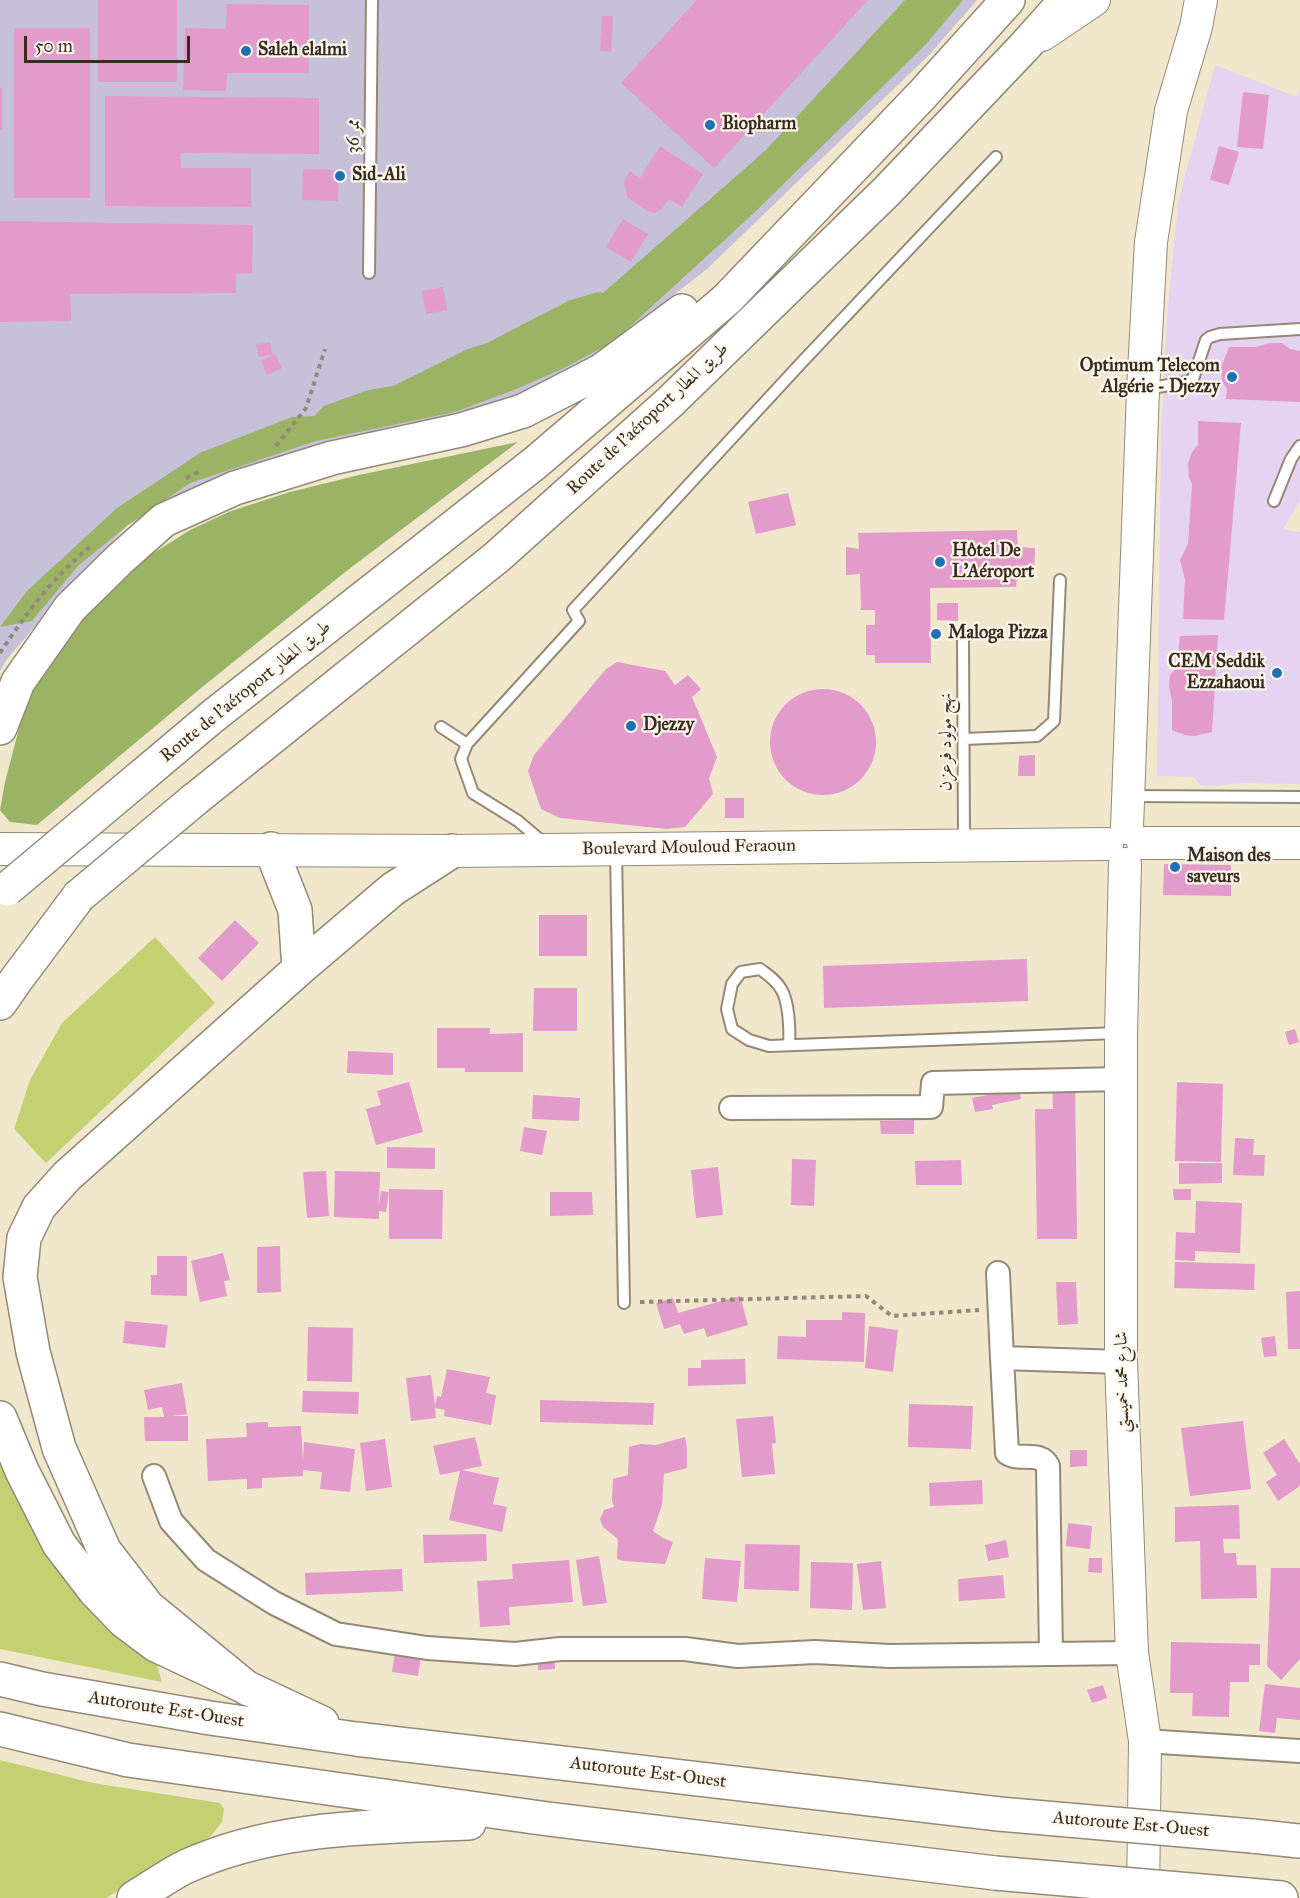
<!DOCTYPE html>
<html>
<head>
<meta charset="utf-8">
<style>
	body { margin:0 }
	#map { position:relative; width:1300px; height:1898px; overflow:hidden; background:#f1e7cd; font-family:"IM FELL Great Primer",serif }
	canvas { display:block }
	.scale { position:absolute; left:24px; top:36px; width:166px; height:27px; box-sizing:border-box; border:3px solid #3b2a1e; border-top:0; padding-left:8px; font-size:18px; line-height:21px; white-space:nowrap; color:#3b2a1e; -webkit-text-stroke:4px #fbf7ec; paint-order:stroke }
</style>
</head>
<body>
<div id="map">
<canvas width="1300" height="1898"></canvas>
<div class="scale">50 m</div>
</div>
<script>
const g = document.querySelector('canvas').getContext('2d');
g.lineJoin = 'round';
function fill(path, color) {
  g.fillStyle = color;
  g.fill(path, 'evenodd');
}
function stroke(path, color, width, dash) {
  g.strokeStyle = color;
  g.lineWidth = width;
  g.lineCap = dash ? 'butt' : 'round';
  g.setLineDash(dash || []);
  g.stroke(path);
}
function drawText(font, color, halo, rows, align = 'center') {
  g.font = font + ' "IM FELL Great Primer",Amiri,serif';
  g.lineWidth = 4.5;
  g.setLineDash([]);
  g.textBaseline = 'middle';
  g.strokeStyle = halo;
  g.fillStyle = color;
  for (const [text, x, y, turn = 0] of rows) {
    g.save();
    g.translate(x, y);
    g.rotate((+turn || 0) * Math.PI / 180);
    g.textAlign = isNaN(turn) ? turn : align;
    if (halo) g.strokeText(text, 0, 0);
    g.fillText(text, 0, 0);
    g.restore();
  }
}
fill(new Path2D(`
	M 1215,65 L 1297,97 L 1300,90 L 1300,501 L 1283,529 L 1300,532 L 1300,784 L 1245,783 L 1211,786 L 1200,785 L 1194,777 L 1157,776 L 1161,436 L 1167,318 L 1178,202 Z`), '#e5d3f1');
fill(new Path2D(`
	M 0,0 L 977,0 L 930,54 L 707,269 L 541,397 L 208,485 L 128,525 L 61,596 L 7,659 L 0,671 Z`), '#c7c0d9');
fill(new Path2D(`
	M 155,937 L 215,1003 L 46,1163 L 14,1129 L 30,1080 L 62,1023 Z
	M 0,1446 L 146,1656 L 157,1665 L 162,1682 L 0,1649 Z
	M 0,1760 L 93,1783 L 220,1803 L 224,1809 L 222,1822 L 211,1836 L 106,1898 L 0,1898 Z`), '#c3d173');
fill(new Path2D(`
	M 905,0 L 963,0 L 926,44 L 755,212 L 613,342 L 560,370 L 514,390 L 455,412 L 316,441 L 190,483 L 128,525 L 78,566 L 32,621 L 0,627 L 27,591 L 117,508 L 200,453 L 292,417 L 314,416 L 324,406 L 368,390 L 393,386 L 468,349 L 487,343 L 568,301 L 598,292 L 603,293 L 766,150 Z
	M 518,442 L 349,569 L 201,688 L 37,825 L 10,822 L 0,810 L 5,782 L 23,713 L 39,675 L 94,600 L 141,561 L 190,530 L 231,511 L 290,492 L 359,475 Z`), '#9ab365');
fill(new Path2D(`
	M 98,0 L 177,0 L 177,82 L 98,82 Z
	M 697,0 L 868,0 L 714,168 L 621,83 Z
	M 227,4 L 309,5 L 309,73 L 227,73 L 226,91 L 183,90 L 185,28 L 226,29 Z
	M 602,16 L 613,16 L 611,52 L 600,51 Z
	M 14,28 L 90,28 L 90,198 L 14,198 Z
	M 0,88 L 2,88 L 2,130 L 0,130 Z
	M 1243,92 L 1269,95 L 1263,149 L 1237,147 Z
	M 105,96 L 319,98 L 319,154 L 181,153 L 181,168 L 251,168 L 251,207 L 105,206 Z
	M 660,146 L 703,174 L 682,207 L 669,199 L 661,210 L 655,213 L 647,211 L 627,197 L 624,181 L 630,171 L 640,178 Z
	M 1219,146 L 1239,152 L 1229,185 L 1210,180 Z
	M 303,169 L 339,170 L 338,201 L 302,200 Z
	M 623,219 L 648,234 L 631,262 L 606,247 Z
	M 0,221 L 253,225 L 252,273 L 236,274 L 236,293 L 70,294 L 71,321 L 0,322 Z
	M 443,287 L 447,310 L 426,314 L 422,291 Z
	M 270,342 L 273,355 L 259,357 L 256,345 Z
	M 1270,343 L 1282,343 L 1290,349 L 1300,351 L 1300,402 L 1226,399 L 1227,389 L 1222,381 L 1221,368 L 1229,347 L 1256,347 Z
	M 275,354 L 282,368 L 267,375 L 261,361 Z
	M 1198,421 L 1241,423 L 1224,620 L 1183,619 L 1185,579 L 1180,560 L 1188,544 L 1192,484 L 1189,478 L 1188,464 L 1192,452 L 1198,445 Z
	M 788,493 L 796,525 L 756,534 L 748,502 Z
	M 1017,530 L 1018,547 L 1035,548 L 1034,576 L 1017,575 L 1016,587 L 930,588 L 931,663 L 875,663 L 875,655 L 866,655 L 866,625 L 875,625 L 875,610 L 861,610 L 860,574 L 846,575 L 846,547 L 859,549 L 858,533 Z
	M 937,603 L 958,603 L 958,621 L 937,620 Z
	M 1218,635 L 1212,732 L 1194,736 L 1185,735 L 1172,730 L 1172,700 L 1169,687 L 1170,675 L 1177,667 L 1180,636 Z
	M 617,662 L 665,671 L 675,685 L 688,675 L 701,689 L 692,697 L 717,757 L 709,778 L 713,794 L 685,827 L 667,829 L 560,818 L 541,809 L 528,771 L 534,755 L 606,669 Z
	M770 742a53 53 0 1 1 106 0a53 53 0 1 1-106 0Z
	M 1035,755 L 1035,776 L 1018,776 L 1019,756 Z
	M 725,798 L 744,798 L 744,818 L 725,818 Z
	M 1164,864 L 1231,865 L 1231,896 L 1163,895 Z
	M 539,915 L 587,915 L 587,956 L 539,956 Z
	M 235,920 L 259,943 L 222,981 L 198,958 Z
	M 1027,959 L 1028,1001 L 824,1008 L 823,966 Z
	M 534,988 L 577,988 L 577,1031 L 533,1031 Z
	M 437,1028 L 490,1028 L 490,1034 L 523,1033 L 523,1072 L 465,1072 L 465,1068 L 437,1068 Z
	M 1295,1029 L 1299,1042 L 1289,1045 L 1285,1032 Z
	M 348,1051 L 393,1053 L 393,1075 L 347,1073 Z
	M 409,1082 L 423,1132 L 376,1145 L 366,1109 L 381,1105 L 377,1091 Z
	M 1177,1082 L 1223,1084 L 1221,1162 L 1175,1161 Z
	M 1075,1085 L 1077,1239 L 1037,1239 L 1035,1109 L 1053,1109 L 1052,1086 Z
	M 1019,1089 L 1021,1099 L 992,1105 L 993,1109 L 975,1112 L 972,1098 Z
	M 533,1095 L 580,1098 L 579,1121 L 532,1119 Z
	M 914,1120 L 914,1134 L 881,1134 L 880,1121 Z
	M 524,1127 L 547,1131 L 542,1155 L 520,1151 Z
	M 1235,1138 L 1254,1139 L 1253,1155 L 1265,1155 L 1264,1176 L 1233,1175 Z
	M 387,1147 L 435,1148 L 435,1169 L 387,1168 Z
	M 792,1159 L 816,1160 L 814,1206 L 791,1205 Z
	M 961,1160 L 962,1185 L 916,1185 L 915,1161 Z
	M 1179,1163 L 1222,1163 L 1222,1183 L 1179,1184 Z
	M 718,1167 L 723,1215 L 696,1218 L 691,1170 Z
	M 326,1171 L 329,1216 L 307,1218 L 303,1172 Z
	M 335,1171 L 380,1172 L 379,1207 L 381,1191 L 389,1192 L 386,1212 L 379,1211 L 379,1219 L 334,1217 Z
	M 389,1189 L 443,1190 L 442,1239 L 389,1239 Z
	M 1173,1189 L 1191,1189 L 1191,1200 L 1174,1200 Z
	M 550,1192 L 592,1192 L 593,1215 L 550,1216 Z
	M 1196,1201 L 1242,1203 L 1240,1253 L 1195,1251 L 1195,1261 L 1175,1260 L 1176,1232 L 1195,1233 Z
	M 280,1246 L 281,1292 L 257,1293 L 257,1247 Z
	M 223,1253 L 230,1280 L 224,1281 L 227,1296 L 200,1302 L 191,1261 Z
	M 157,1256 L 187,1256 L 187,1296 L 151,1295 L 151,1275 L 157,1275 Z
	M 1175,1262 L 1255,1264 L 1254,1290 L 1174,1288 Z
	M 1056,1282 L 1076,1282 L 1078,1324 L 1058,1325 Z
	M 1300,1291 L 1300,1349 L 1288,1349 L 1286,1292 Z
	M 740,1296 L 748,1325 L 707,1337 L 704,1328 L 684,1334 L 680,1324 L 664,1329 L 656,1303 L 673,1298 L 678,1313 Z
	M 842,1312 L 865,1313 L 864,1362 L 777,1359 L 778,1336 L 806,1337 L 806,1320 L 842,1320 Z
	M 125,1321 L 168,1325 L 165,1348 L 123,1343 Z
	M 869,1326 L 898,1330 L 893,1372 L 865,1368 Z
	M 308,1327 L 353,1328 L 352,1382 L 307,1381 Z
	M 1275,1336 L 1277,1356 L 1264,1357 L 1261,1338 Z
	M 745,1359 L 746,1384 L 688,1386 L 688,1368 L 701,1368 L 701,1360 Z
	M 447,1369 L 490,1377 L 486,1393 L 496,1395 L 491,1425 L 444,1416 L 445,1410 L 435,1408 L 436,1418 L 411,1421 L 406,1378 L 431,1375 L 435,1406 L 437,1396 L 441,1397 Z
	M 182,1383 L 187,1414 L 172,1416 L 188,1416 L 188,1441 L 145,1441 L 144,1417 L 164,1417 L 162,1407 L 148,1410 L 144,1390 Z
	M 303,1391 L 359,1392 L 358,1414 L 302,1412 Z
	M 540,1400 L 654,1403 L 653,1425 L 540,1422 Z
	M 909,1404 L 973,1406 L 971,1449 L 908,1447 Z
	M 773,1416 L 776,1443 L 772,1444 L 775,1474 L 742,1477 L 736,1419 Z
	M 1243,1421 L 1251,1489 L 1190,1496 L 1181,1428 Z
	M 268,1422 L 268,1427 L 301,1426 L 303,1460 L 304,1442 L 355,1449 L 350,1492 L 320,1489 L 322,1472 L 303,1470 L 303,1476 L 262,1478 L 262,1488 L 247,1489 L 247,1479 L 208,1481 L 206,1439 L 247,1437 L 246,1423 Z
	M 475,1437 L 482,1466 L 462,1470 L 499,1478 L 493,1504 L 507,1507 L 502,1532 L 449,1520 L 460,1471 L 440,1475 L 433,1446 Z
	M 685,1437 L 687,1448 L 687,1468 L 664,1474 L 662,1505 L 653,1531 L 663,1538 L 673,1542 L 665,1564 L 624,1561 L 617,1559 L 618,1539 L 603,1527 L 600,1519 L 604,1510 L 614,1507 L 612,1500 L 613,1479 L 628,1475 L 629,1447 L 640,1444 L 656,1445 Z
	M 385,1439 L 392,1487 L 366,1491 L 360,1443 Z
	M 1284,1439 L 1300,1464 L 1300,1486 L 1278,1501 L 1266,1482 L 1277,1475 L 1263,1453 Z
	M 1070,1450 L 1087,1450 L 1087,1466 L 1070,1467 Z
	M 982,1480 L 983,1504 L 930,1506 L 929,1483 Z
	M 1239,1505 L 1240,1539 L 1223,1539 L 1224,1553 L 1236,1553 L 1237,1565 L 1256,1565 L 1257,1598 L 1201,1599 L 1200,1541 L 1175,1542 L 1175,1507 Z
	M 1068,1523 L 1092,1526 L 1090,1549 L 1066,1546 Z
	M 486,1534 L 487,1561 L 424,1563 L 423,1535 Z
	M 1006,1540 L 1009,1557 L 988,1561 L 985,1545 Z
	M 745,1544 L 800,1545 L 799,1591 L 744,1589 Z
	M 599,1556 L 607,1603 L 583,1606 L 576,1560 Z
	M 705,1558 L 741,1561 L 737,1602 L 702,1599 Z
	M 1089,1558 L 1102,1558 L 1102,1573 L 1088,1572 Z
	M 569,1560 L 573,1602 L 509,1607 L 510,1625 L 480,1627 L 477,1581 L 513,1579 L 512,1564 Z
	M 881,1561 L 886,1608 L 863,1610 L 857,1564 Z
	M 811,1562 L 853,1563 L 852,1610 L 810,1608 Z
	M 1271,1568 L 1300,1568 L 1300,1659 L 1281,1680 L 1267,1666 Z
	M 402,1569 L 403,1591 L 306,1595 L 305,1573 Z
	M 1003,1575 L 1005,1598 L 959,1601 L 958,1579 Z
	M 1171,1642 L 1260,1644 L 1260,1665 L 1249,1665 L 1249,1682 L 1230,1682 L 1229,1717 L 1192,1716 L 1193,1693 L 1170,1693 Z
	M 395,1652 L 421,1656 L 418,1676 L 392,1672 Z
	M 554,1652 L 555,1669 L 538,1670 L 538,1653 Z
	M 1265,1684 L 1300,1688 L 1300,1720 L 1277,1718 L 1275,1733 L 1259,1731 Z
	M 1103,1685 L 1107,1698 L 1092,1703 L 1087,1690 Z`), '#e29bca');
const lane = new Path2D(`
	M 369,273 L 372,0
	M 1146,389 L 1186,382 L 1193,379 L 1206,340 L 1210,337 L 1220,334 L 1300,329
	M 1274,501 L 1291,459 L 1300,446
	M 963,638 L 964,842
	M 441,727 L 467,744
	M 964,739 L 1037,736 L 1054,721 L 1060,580
	M 1129,796 L 1300,797
	M 545,844 L 518,821 L 473,793 L 461,759 L 467,744 L 579,621 L 573,610 L 803,361 L 996,157
	M 616,852 L 624,1303
	M 789,1045 C 790,1030 789,1001 781,989 C 776,980 768,975 760,969 L 741,972 L 732,984 L 727,1009 L 732,1029 L 749,1040 L 769,1046 L 1118,1033`);
const street = new Path2D(`
	M 731,1108 L 931,1107 L 933,1083 L 1121,1079
	M 998,1273 L 1002,1358
	M 154,1476 L 171,1521 L 206,1560 L 274,1603 L 336,1634 L 427,1648 L 515,1654 L 560,1649 L 685,1649 L 738,1656 L 815,1652 L 890,1656 L 1132,1653
	M 1051,1654 L 1048,1466 C 1040,1450 1020,1462 1007,1453 L 1002,1358 L 1121,1362
	M 1145,1741 L 1300,1751`);
const secondary = new Path2D(`
	M 1042,35 L 1094,0
	M 1127,828 L 1143,390 L 1151,242 L 1171,111 L 1196,27 L 1201,0
	M 1143,843 L 1300,843
	M 0,849 L 452,851 L 1107,844
	M 1125,864 L 1121,1033 L 1121,1362 L 1132,1653 L 1145,1741 L 1143,1898`);
const highway = new Path2D(`
	M 0,728 L 18,682 L 70,608 L 120,559 L 164,520 L 235,488 L 332,458 L 461,430 L 523,411 L 601,371 L 682,311
	M 143,775 L 213,716 L 535,463 L 727,299 L 922,95 L 1008,0
	M 194,800 L 497,557 L 670,402 L 887,191 L 1024,47 L 1066,0
	M 271,849 L 295,910 L 299,969
	M 0,1003 L 16,980 L 79,896
	M 0,1418 L 22,1471 L 59,1544 L 95,1591 L 124,1621 L 156,1645 L 322,1723
	M 0,1679 L 42,1689 L 210,1718 L 356,1739 L 999,1814
	M 248,1689 L 148,1607 L 104,1550 L 59,1448 L 33,1352 L 20,1277 L 24,1238 L 39,1207 L 67,1176 L 299,969 L 393,889 L 452,851
	M 0,1729 L 128,1760 L 548,1819 L 995,1873
	M 1252,1836 L 1300,1841
	M 1248,1895 L 1281,1898
	M 134,1898 C 151,1888 167,1876 185,1867 C 273,1826 374,1827 469,1823`);
stroke(lane, '#968876', 14);
stroke(street, '#968876', 26);
stroke(secondary, '#968876', 34);
stroke(highway, '#968876', 36);
stroke(new Path2D(`
	M 276,446 L 306,408 L 325,349
	M 186,478 L 201,471
	M 0,653 C 26,613 55,575 92,545
	M 640,1302 L 866,1296 L 892,1316 L 979,1310`), '#968876', 4, [4.5, 4.5]);
stroke(lane, '#fff', 10);
stroke(street, '#fff', 22);
stroke(secondary, '#fff', 32);
stroke(highway, '#fff', 33);
const highwayBridge = new Path2D(`
	M 7,889 L 143,775
	M 79,896 L 194,800
	M 999,1814 L 1252,1836
	M 995,1873 L 1248,1895`);
stroke(highwayBridge, '#968876', 36, []);
stroke(highwayBridge, '#fff', 33);
for (const [x, y, r, color] of [
	[246,51,6,"#1f6fb2"],
	[710,125,6,"#1f6fb2"],
	[340,176,6,"#1f6fb2"],
	[1232,377,6,"#1f6fb2"],
	[940,562,6,"#1f6fb2"],
	[936,634,6,"#1f6fb2"],
	[1277,673,6,"#1f6fb2"],
	[631,726,6,"#1f6fb2"],
	[1175,867,6,"#1f6fb2"]
]) {
  const dot = new Path2D();
  dot.arc(x, y, r, 0, 2 * Math.PI);
  g.fillStyle = color;
  g.fill(dot);
  stroke(dot, '#fbf7ec', 2);
}
drawText('bold 18px', '#3b2a1e', '#fbf7ec', [
	["Saleh elalmi",258,51],
	["Biopharm",722,125],
	["Sid-Ali",352,176],
	["Optimum Telecom",1220,367,"right"],
	["Algérie - Djezzy",1220,388,"right"],
	["Hôtel De",952,552],
	["L'Aéroport",952,573],
	["Maloga Pizza",948,634],
	["CEM Seddik",1265,663,"right"],
	["Ezzahaoui",1265,684,"right"],
	["Djezzy",643,726],
	["Maison des",1187,857],
	["saveurs",1187,878]
], 'left');
drawText('18px', '#3b2a1e', '#fbf7ec', [
	["ممر 36",354,136,-89],
	["Route de l'aéroport طريق المطار",648,419,-43],
	["Route de l'aéroport طريق المطار",246,692,-39],
	["نهج مولود فرعزن",947,742,-90],
	["Boulevard Mouloud Feraoun",689,848,-1],
	["شارع محمد خميستي",1123,1382,-91],
	["Autoroute Est-Ouest",166,1710,9],
	["Autoroute Est-Ouest",648,1773,7],
	["Autoroute Est-Ouest",1131,1825,5]
]);
</script>
</body>
</html>
